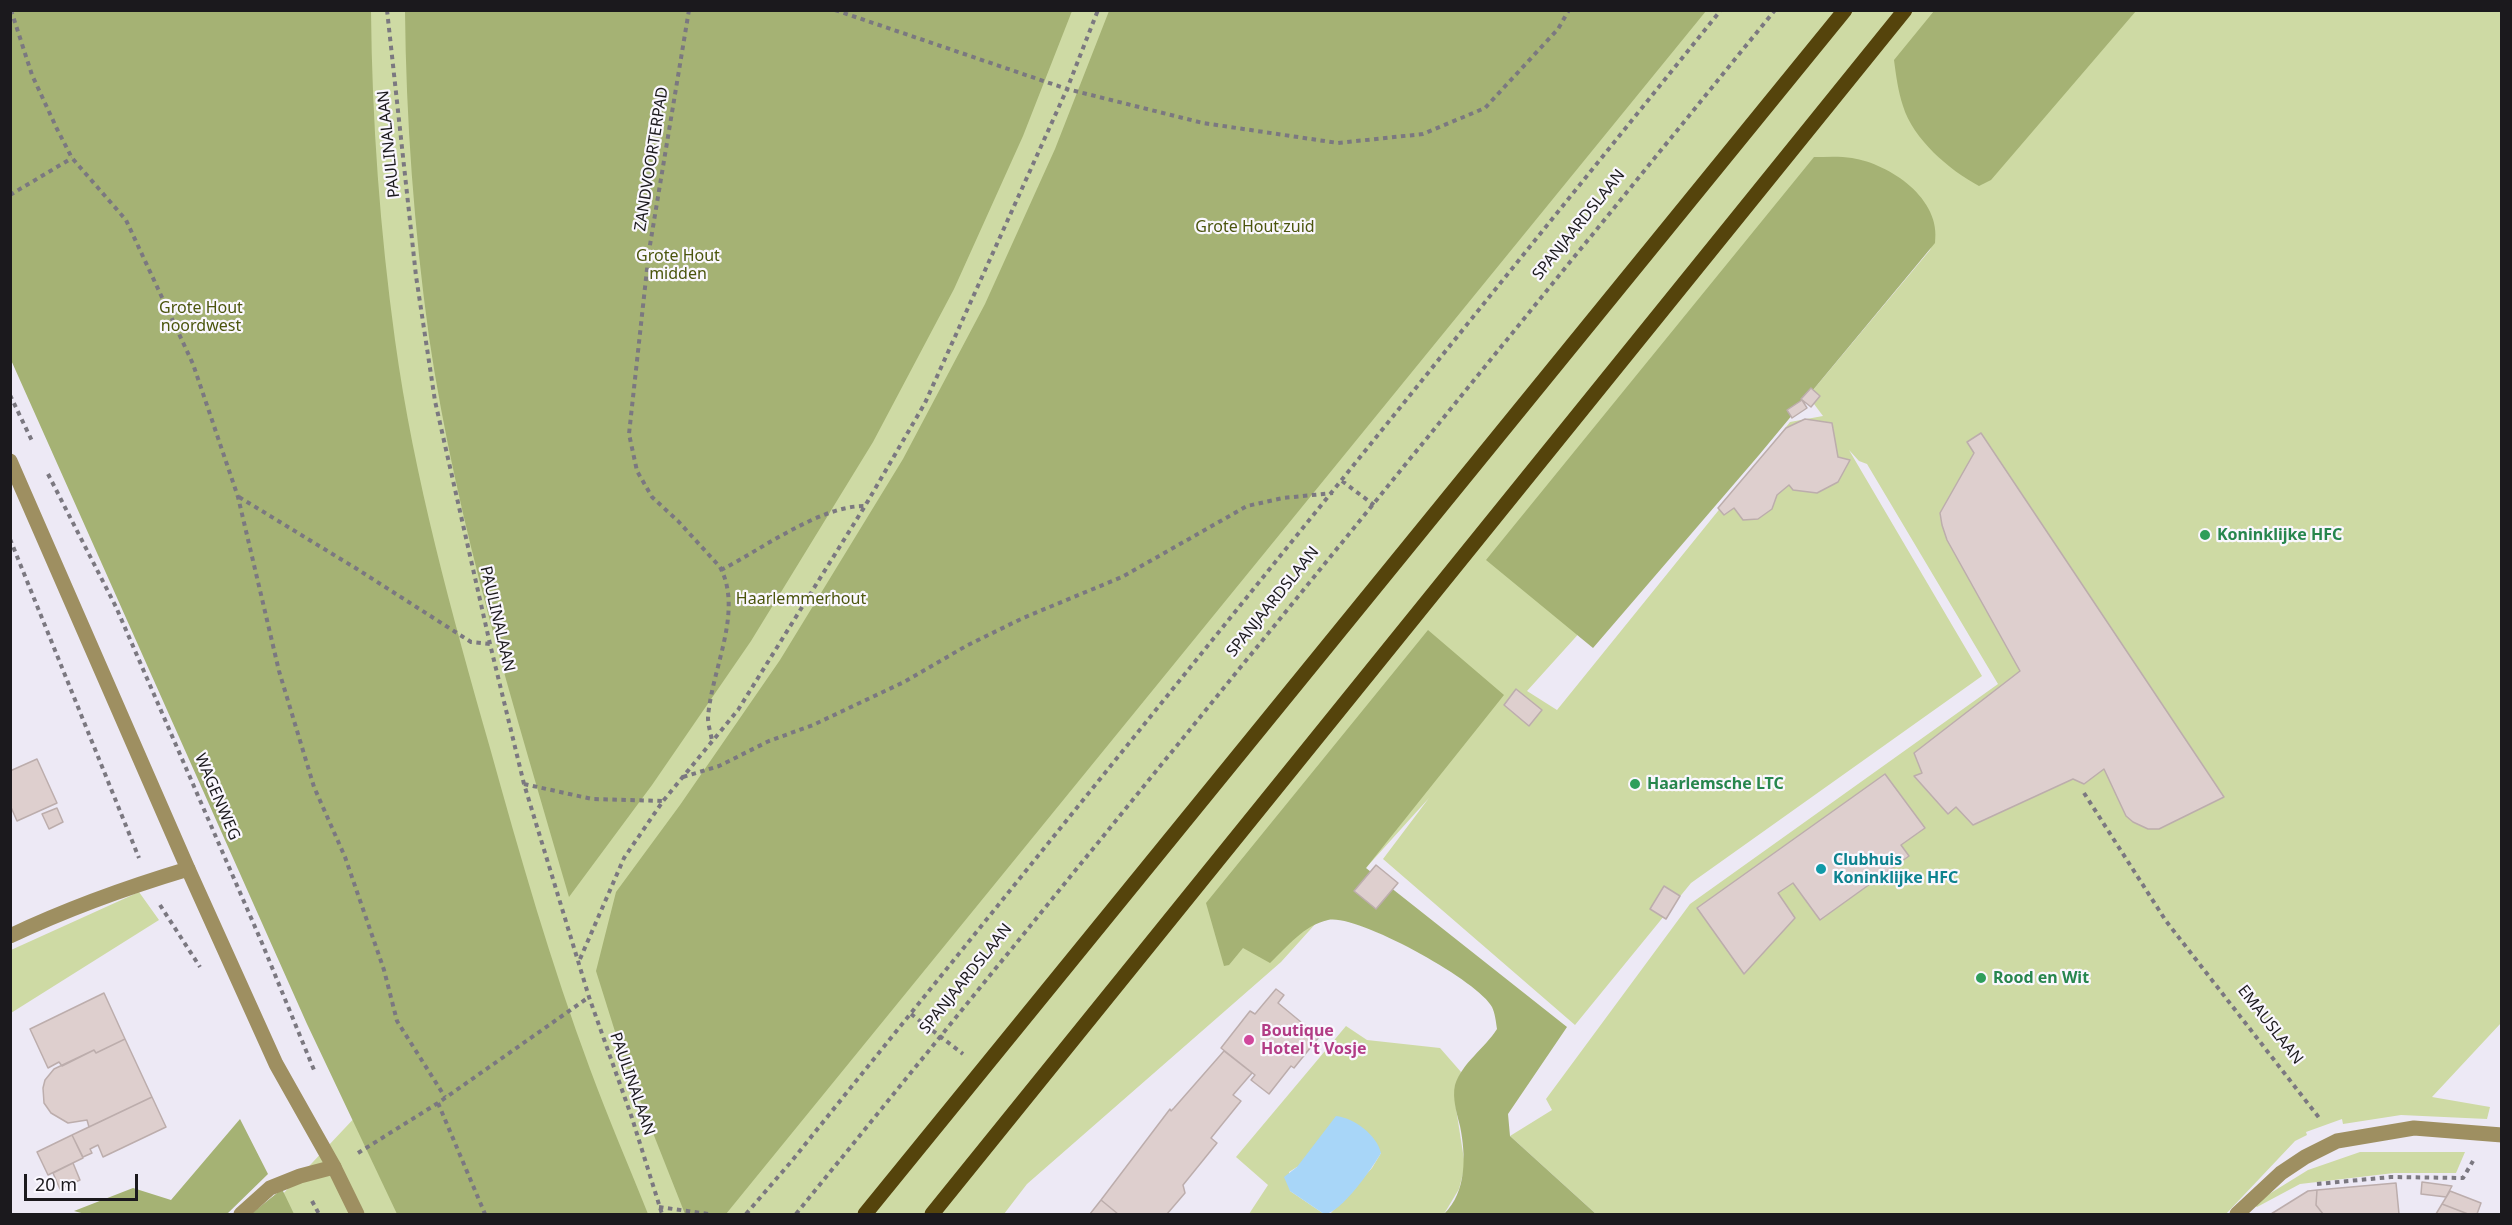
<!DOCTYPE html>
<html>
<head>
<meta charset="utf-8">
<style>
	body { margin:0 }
	#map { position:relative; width:2512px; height:1225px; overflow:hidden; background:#ede9f5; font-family:"Noto Sans",sans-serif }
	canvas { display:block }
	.frame { position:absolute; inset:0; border:12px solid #1b191d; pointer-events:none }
	.scale { position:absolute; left:24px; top:1174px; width:114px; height:27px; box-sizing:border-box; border:3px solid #1b191d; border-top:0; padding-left:8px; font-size:18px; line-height:21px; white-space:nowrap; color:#1b191d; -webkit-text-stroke:4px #faf7fe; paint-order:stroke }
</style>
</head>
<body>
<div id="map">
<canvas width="2512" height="1225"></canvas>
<div class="frame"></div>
<div class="scale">20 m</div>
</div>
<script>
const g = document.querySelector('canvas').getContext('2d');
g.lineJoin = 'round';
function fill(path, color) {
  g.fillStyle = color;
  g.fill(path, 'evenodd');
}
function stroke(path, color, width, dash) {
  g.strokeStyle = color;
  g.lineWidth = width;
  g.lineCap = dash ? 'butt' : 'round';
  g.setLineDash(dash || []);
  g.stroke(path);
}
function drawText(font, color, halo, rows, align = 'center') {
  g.font = font + ' "Noto Sans",sans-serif';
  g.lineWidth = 4.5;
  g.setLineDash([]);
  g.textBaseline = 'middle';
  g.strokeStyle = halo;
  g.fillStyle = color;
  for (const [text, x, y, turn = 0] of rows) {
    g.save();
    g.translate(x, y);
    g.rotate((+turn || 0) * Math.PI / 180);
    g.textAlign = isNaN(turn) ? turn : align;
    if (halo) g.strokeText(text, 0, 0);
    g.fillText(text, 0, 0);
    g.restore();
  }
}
fill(new Path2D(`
	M 10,11 L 2501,11 L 2501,1023 L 2432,1097 L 2490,1107 L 2487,1119 L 2401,1115 L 2343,1124 L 2342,1119 L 2306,1132 L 2307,1135 L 2295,1141 L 2226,1214 L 1596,1214 L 1510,1136 L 1552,1110 L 1546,1099 L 1690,904 L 1998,684 L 1867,464 L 1859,461 L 1849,450 L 1982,676 L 1691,883 L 1575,1025 L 1383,859 L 1429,798 L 1281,962 L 1027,1184 L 1004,1214 L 264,1214 L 360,1112 ZM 1934,240 L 1930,250 L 1808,396 L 1823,416 L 1790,422 L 1557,710 L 1527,691 Z
	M 139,892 L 159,920 L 11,1013 L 11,950 Z
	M 1346,1026 L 1367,1040 L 1440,1048 L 1461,1072 L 1455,1086 L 1455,1102 L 1465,1166 L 1459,1189 L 1444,1214 L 1330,1214 L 1372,1168 L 1381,1153 L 1297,1167 L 1289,1172 L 1290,1191 L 1324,1214 L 1249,1214 L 1268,1185 L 1236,1157 Z
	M 2360,1152 L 2465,1152 L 2456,1173 L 2394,1173 L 2300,1184 L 2257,1207 L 2253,1204 L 2308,1170 Z`), '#cedaa4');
fill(new Path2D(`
	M 10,11 L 371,11 C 372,121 380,231 395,340 C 414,478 452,614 490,748 C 520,856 551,964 590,1069 C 608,1118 629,1166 648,1214 L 397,1214 L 307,1024 L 11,360 Z
	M 405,11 L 1072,11 L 1023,136 L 954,289 L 873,442 L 751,641 L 652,785 L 569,897 C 516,713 457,527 429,337 C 414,229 406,119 405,11 Z
	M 1109,11 L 1706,11 L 726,1214 L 685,1214 L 623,1057 L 596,971 L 616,892 L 680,805 L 780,660 L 903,459 L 985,304 L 1055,149 Z
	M 1934,11 L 1934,10 L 2136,11 L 1991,180 L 1979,186 C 1949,170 1913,139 1903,106 C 1898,91 1896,75 1894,60 Z
	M 1814,157 C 1826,157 1840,156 1852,158 C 1890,164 1942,199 1935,243 L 1759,455 L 1593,648 L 1486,560 Z
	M 1428,630 L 1504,695 L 1366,868 L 1567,1027 L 1508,1114 L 1510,1136 L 1596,1214 L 1444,1214 C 1467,1192 1466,1155 1460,1126 C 1457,1114 1452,1098 1455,1085 C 1462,1063 1485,1048 1497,1029 C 1496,1022 1495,1013 1492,1007 C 1479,981 1356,913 1328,920 C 1304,925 1287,947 1270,963 L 1243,948 L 1229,965 L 1224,966 L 1206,903 Z
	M 240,1119 L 268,1174 L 227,1214 L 85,1214 L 74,1211 L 133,1188 L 171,1200 Z
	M 282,1189 L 294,1214 L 251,1214 Z`), '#a5b274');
fill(new Path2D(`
	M 1336,1116 C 1354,1118 1377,1135 1381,1153 C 1373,1167 1340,1215 1324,1214 L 1290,1191 L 1284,1177 L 1297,1167 Z`), '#a8d6f8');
const building = new Path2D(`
	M 1811,388 L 1820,396 L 1811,407 L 1801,399 Z
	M 1802,400 L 1807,408 L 1792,418 L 1787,410 Z
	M 1805,419 L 1832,423 L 1838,457 L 1850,460 L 1838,482 L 1817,493 L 1793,490 L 1789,485 L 1777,495 L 1772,509 L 1758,519 L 1743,520 L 1734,508 L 1724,515 L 1718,508 L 1786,428 Z
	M 1981,433 L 2224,797 L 2159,829 L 2148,829 L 2133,822 L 2126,816 L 2104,769 L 2084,784 L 2073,779 L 1973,825 L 1956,807 L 1948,814 L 1914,776 L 1922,773 L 1914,753 L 2020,671 L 1947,540 L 1942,525 L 1940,513 L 1974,453 L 1967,442 Z
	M 1516,689 L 1542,710 L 1529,726 L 1504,705 Z
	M 37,759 L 57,803 L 17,821 L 10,805 L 10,771 Z
	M 1885,774 L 1925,828 L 1901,845 L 1909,856 L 1820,920 L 1793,883 L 1778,893 L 1795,918 L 1744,974 L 1697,908 Z
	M 57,808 L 63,822 L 49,829 L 42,814 Z
	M 1376,865 L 1398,883 L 1376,909 L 1354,891 Z
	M 1664,886 L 1680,896 L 1666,919 L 1650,909 Z
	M 1276,989 L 1284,995 L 1278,1003 L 1319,1037 L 1294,1068 L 1291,1066 L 1269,1094 L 1251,1080 L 1255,1075 L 1221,1048 L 1250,1011 L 1255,1014 Z
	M 104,993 L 125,1039 L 96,1053 L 94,1050 L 62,1066 L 59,1062 L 48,1068 L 30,1029 Z
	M 125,1039 L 152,1097 L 89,1127 L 87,1120 L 68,1123 L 51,1113 L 44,1103 L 43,1088 L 45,1080 L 54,1069 L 94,1050 L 96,1053 Z
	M 1224,1051 L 1252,1073 L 1233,1095 L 1241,1101 L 1211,1138 L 1217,1143 L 1183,1185 L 1185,1193 L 1167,1214 L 1118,1214 L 1101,1200 L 1170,1109 L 1171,1111 L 1174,1108 Z
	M 152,1097 L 166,1127 L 103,1157 L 98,1145 L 90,1149 L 92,1153 L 83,1157 L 72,1135 Z
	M 72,1135 L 83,1158 L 48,1175 L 37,1152 Z
	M 73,1163 L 80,1180 L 60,1189 L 53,1173 Z
	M 2422,1182 L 2452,1186 L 2446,1197 L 2421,1194 Z
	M 2396,1183 L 2399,1214 L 2323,1214 L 2316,1205 L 2317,1190 Z
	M 2317,1190 L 2316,1205 L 2323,1214 L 2271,1214 L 2308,1191 Z
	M 2450,1191 L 2481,1203 L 2477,1214 L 2468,1214 L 2442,1204 Z
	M 1101,1200 L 1118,1214 L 1090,1214 Z
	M 2442,1204 L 2468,1214 L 2436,1214 Z`);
fill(building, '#decfce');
stroke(building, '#bcadac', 1.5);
stroke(new Path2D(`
	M 11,10 L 32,75 L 57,129 L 72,158 L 126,220 L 193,364 L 238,497 L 279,671 L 314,787 L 345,857 L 384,970 L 397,1021 L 445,1097
	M 387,10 L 416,276 L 435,401 L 490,644 L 524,784 L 589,997 L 632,1118 L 662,1214
	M 689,10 L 649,251 L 629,434 L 637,471 L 652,497 L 678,521 L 720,567 C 744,612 711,670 708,718 C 708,725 711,734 712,741
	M 835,10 L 1067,89 L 1203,123 L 1338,143 L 1423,134 L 1485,108 L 1558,29 L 1569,10
	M 10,195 L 72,158
	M 10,395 L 33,443
	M 48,474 L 116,607 L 262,943 L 314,1070
	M 1342,481 L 1374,505
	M 239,497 L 357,569 L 471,642 L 490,644
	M 10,539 L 139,858
	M 721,570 C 762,549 820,506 864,506
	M 683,777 L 719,766 L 769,741 L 813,725 L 904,682 L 966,646 L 1023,618 L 1122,577 L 1247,506 L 1283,498 L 1333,493
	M 524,784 L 592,799 L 662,801
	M 2084,793 L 2166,921 L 2320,1119
	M 160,905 L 200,967
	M 580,959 L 624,858 L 663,801 L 738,710 L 865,506 L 925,403 L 1067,89 L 1098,10
	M 911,1014 L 963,1054
	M 438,1103 L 485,1214
	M 358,1153 L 438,1103 L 589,997
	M 2317,1184 L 2391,1177 L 2463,1178 L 2473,1161
	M 312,1201 L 319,1214
	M 659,1207 L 709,1214
	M 746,1214 L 790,1163 L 1721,10
	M 796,1214 L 1775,10`), '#7b7880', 4, [4.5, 4.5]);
stroke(new Path2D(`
	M 241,1214 L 270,1188 L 300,1176 L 334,1167`), '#9e8f61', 15);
stroke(new Path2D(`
	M 10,936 C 67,909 128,887 188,869
	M 2237,1214 L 2281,1173 L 2305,1157 L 2337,1141 L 2414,1128 L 2502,1135`), '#9e8f61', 15);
stroke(new Path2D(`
	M 10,461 L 188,869 L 276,1064 L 334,1167 L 357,1214`), '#9e8f61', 15);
stroke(new Path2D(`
	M 865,1214 L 1845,10
	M 932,1214 L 1905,10`), '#55440c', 15);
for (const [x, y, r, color] of [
	[2205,535,6,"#2e9e5b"],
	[1635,784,6,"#2e9e5b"],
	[1821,869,6,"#0f9aa8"],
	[1981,978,6,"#2e9e5b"],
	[1249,1040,6,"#d1479c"]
]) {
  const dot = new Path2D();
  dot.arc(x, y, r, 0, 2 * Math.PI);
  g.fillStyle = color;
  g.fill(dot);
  stroke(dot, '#faf7fe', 2);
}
drawText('16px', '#1b191d', '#faf7fe', [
	["PAULINALAAN",389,144,-96],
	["ZANDVOORTERPAD",652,159,-81],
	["SPANJAARDSLAAN",1579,225,-51],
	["SPANJAARDSLAAN",1273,602,-51],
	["PAULINALAAN",497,619,77],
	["WAGENWEG",217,797,67],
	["SPANJAARDSLAAN",966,979,-51],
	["EMAUSLAAN",2270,1025,52],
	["PAULINALAAN",632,1084,71]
]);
drawText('16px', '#4b550d', '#faf7fe', [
	["Grote Hout zuid",1255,227],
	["Grote Hout",678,256],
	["midden",678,274],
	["Grote Hout",201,308],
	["noordwest",201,326],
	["Haarlemmerhout",801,599]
]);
drawText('bold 16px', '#27864d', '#faf7fe', [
	["Koninklijke HFC",2217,535],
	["Haarlemsche LTC",1647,784],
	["Rood en Wit",1993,978]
], 'left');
drawText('bold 16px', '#0d838f', '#faf7fe', [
	["Clubhuis",1833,860],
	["Koninklijke HFC",1833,878]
], 'left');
drawText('bold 16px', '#b23c85', '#faf7fe', [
	["Boutique",1261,1031],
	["Hotel 't Vosje",1261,1049]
], 'left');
</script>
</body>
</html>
